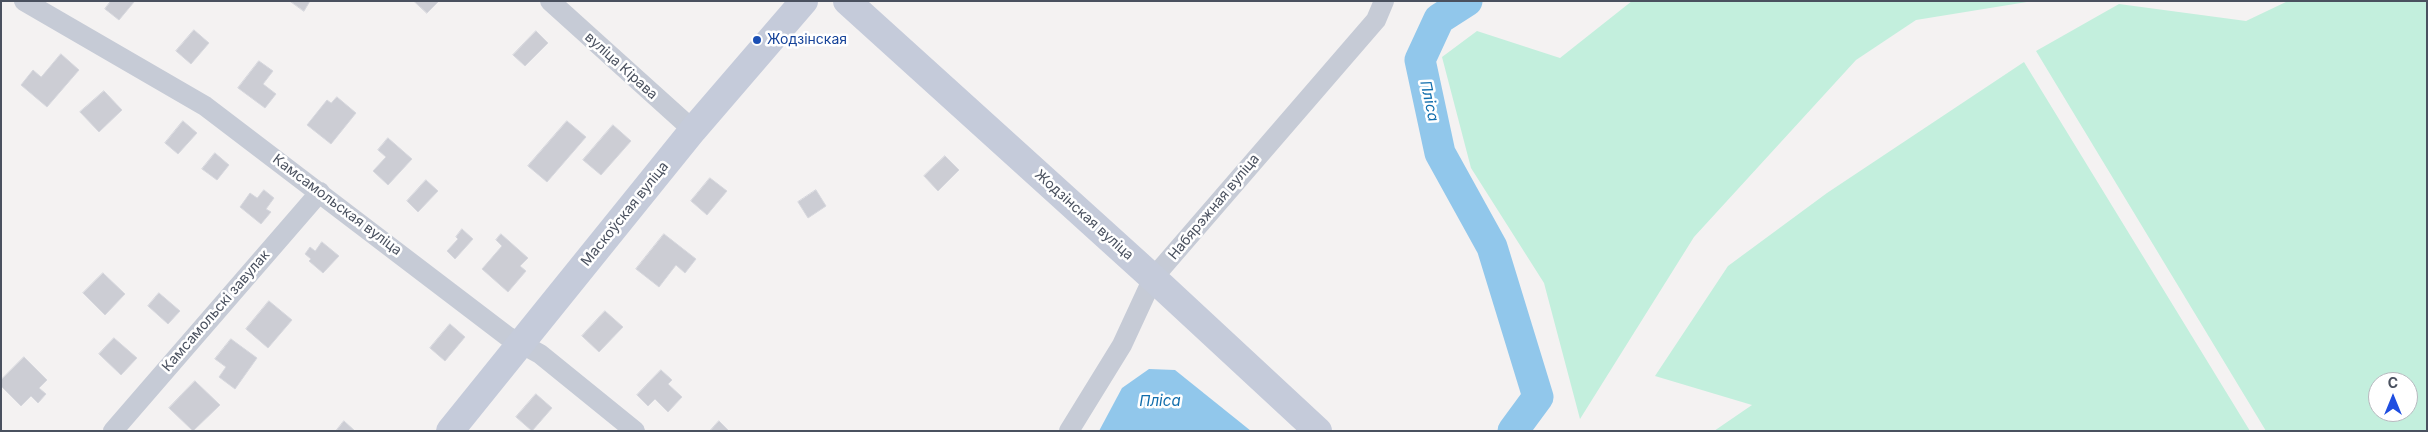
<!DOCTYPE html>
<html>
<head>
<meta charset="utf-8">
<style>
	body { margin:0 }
	#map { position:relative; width:2428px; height:432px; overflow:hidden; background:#f4f2f2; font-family:Inter,sans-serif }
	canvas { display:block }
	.frame { position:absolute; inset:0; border:2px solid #4a515f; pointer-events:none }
	.north { position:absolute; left:2368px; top:372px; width:50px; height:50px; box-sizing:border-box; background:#fff; border:1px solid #b7b9bf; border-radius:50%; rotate:0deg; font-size:14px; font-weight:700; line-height:20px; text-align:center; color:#4a515f }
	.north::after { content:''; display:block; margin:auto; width:18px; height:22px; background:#1f4ee1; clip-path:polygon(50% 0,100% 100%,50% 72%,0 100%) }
</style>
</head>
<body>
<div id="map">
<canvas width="2428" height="432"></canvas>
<div class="frame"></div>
<div class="north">С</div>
</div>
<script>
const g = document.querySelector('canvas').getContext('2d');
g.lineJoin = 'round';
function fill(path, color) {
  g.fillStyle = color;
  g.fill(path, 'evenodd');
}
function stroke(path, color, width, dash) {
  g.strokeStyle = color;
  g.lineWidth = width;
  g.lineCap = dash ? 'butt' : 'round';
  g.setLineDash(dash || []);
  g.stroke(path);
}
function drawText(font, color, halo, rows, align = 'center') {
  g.font = font + ' Inter,sans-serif';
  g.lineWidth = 5;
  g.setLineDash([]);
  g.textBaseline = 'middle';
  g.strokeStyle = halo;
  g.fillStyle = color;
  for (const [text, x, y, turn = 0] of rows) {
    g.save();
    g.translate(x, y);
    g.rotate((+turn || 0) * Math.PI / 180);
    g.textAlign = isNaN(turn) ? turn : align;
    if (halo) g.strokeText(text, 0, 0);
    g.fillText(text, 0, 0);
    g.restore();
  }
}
fill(new Path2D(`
	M 1632,1 L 2033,1 L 1916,20 L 1856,60 L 1694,237 L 1580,419 L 1544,283 L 1471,168 L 1442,57 L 1477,31 L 1560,58 Z
	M 2288,1 L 2427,1 L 2427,431 L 2266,431 L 2036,51 L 2119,4 L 2246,21 ZM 2378,382 L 2408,382 L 2408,412 L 2378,412 Z
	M 2024,62 L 2250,431 L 1714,431 L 1752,405 L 1655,376 L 1728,266 L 1827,193 Z`), '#c3efdd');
fill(new Path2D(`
	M 1149,369 L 1175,370 L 1251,431 L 1099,431 L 1122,388 Z`), '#91c7eb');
stroke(new Path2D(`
	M 1467,1 L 1439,19 L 1420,60 L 1440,153 L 1492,247 L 1538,397 L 1513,431`), '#91c7eb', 31);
const building = new Path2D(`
	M 111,1 L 132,1 L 134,2 L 119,20 L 105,9 Z
	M 290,1 L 310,1 L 304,11 Z
	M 414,1 L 439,1 L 427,13 Z
	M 194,30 L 209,43 L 191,64 L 176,51 Z
	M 536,31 L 548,43 L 525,66 L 513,55 Z
	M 61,54 L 79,70 L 47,107 L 21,85 L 33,70 L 41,77 Z
	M 259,61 L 273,71 L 263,84 L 276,94 L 265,108 L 238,88 Z
	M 104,91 L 122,110 L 99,132 L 80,112 Z
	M 337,97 L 356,113 L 331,144 L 307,125 L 327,100 L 331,103 Z
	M 183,121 L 197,133 L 178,154 L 165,143 Z
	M 567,121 L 586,137 L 547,182 L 528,166 Z
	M 613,125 L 631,141 L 601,175 L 583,160 Z
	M 388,138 L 412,159 L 388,185 L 373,171 L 386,157 L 378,150 Z
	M 215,153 L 229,165 L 217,180 L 202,169 Z
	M 945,156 L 959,170 L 938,191 L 924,176 Z
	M 710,178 L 727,191 L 707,215 L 691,201 Z
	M 426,180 L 438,191 L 418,212 L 407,201 Z
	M 264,190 L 274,198 L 266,209 L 271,212 L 261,224 L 240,207 L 250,193 L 257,198 Z
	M 816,190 L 826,206 L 808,218 L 798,202 Z
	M 462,229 L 473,239 L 455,259 L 447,251 L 458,239 L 456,237 Z
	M 501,234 L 528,258 L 520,266 L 526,271 L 508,292 L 482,269 L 502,246 L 496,240 Z
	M 664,234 L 696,259 L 685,273 L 676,265 L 659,287 L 636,269 Z
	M 322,242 L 339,256 L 323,273 L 309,261 L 311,259 L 305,254 L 310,247 L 315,251 Z
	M 103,273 L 125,294 L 105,315 L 83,293 Z
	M 159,293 L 180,311 L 168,324 L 148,306 Z
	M 269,301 L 292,320 L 268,348 L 246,329 Z
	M 605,311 L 623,327 L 599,352 L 582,336 Z
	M 450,324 L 465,337 L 445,361 L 430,348 Z
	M 114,338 L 137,358 L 121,375 L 99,354 Z
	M 231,339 L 257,358 L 235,389 L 219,377 L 226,367 L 215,359 Z
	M 24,357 L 47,380 L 39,388 L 46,394 L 38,403 L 31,396 L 21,406 L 1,386 L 1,380 Z
	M 661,370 L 672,380 L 668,384 L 682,397 L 668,412 L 655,399 L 648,406 L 637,395 Z
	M 195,381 L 220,405 L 193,431 L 169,408 Z
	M 536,394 L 552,408 L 532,431 L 516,417 Z
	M 344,421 L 355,431 L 336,431 Z
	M 719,421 L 729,431 L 710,431 Z`);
fill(building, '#cccdd4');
stroke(building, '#d6d7dd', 1);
stroke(new Path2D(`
	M 24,1 L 205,106 L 507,336 L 540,354 L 635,431
	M 550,1 L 693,130
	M 113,431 L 320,192
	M 1069,431 L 1122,345 L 1153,278 L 1376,20 L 1384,1`), '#c6cbd6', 20);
stroke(new Path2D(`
	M 847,1 L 1153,278 L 1318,431
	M 450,431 L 693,130 L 804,1`), '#c5cbda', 28);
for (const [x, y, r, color] of [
	[757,40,5,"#1a4fb4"]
]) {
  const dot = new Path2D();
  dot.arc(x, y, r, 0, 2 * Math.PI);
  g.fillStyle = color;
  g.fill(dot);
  stroke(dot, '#fff', 2);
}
drawText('14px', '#164399', '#fff', [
	["Жодзінская",767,40]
], 'left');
drawText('14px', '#4a515f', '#fff', [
	["вуліца Кірава",621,66,42],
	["Камсамольская вуліца",337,205,37],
	["Набярэжная вуліца",1214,207,-50],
	["Маскоўская вуліца",625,214,-51],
	["Жодзінская вуліца",1084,215,42],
	["Камсамольскі завулак",216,311,-49]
]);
drawText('italic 15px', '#106dac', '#fff', [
	["Пліса",1429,101,78],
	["Пліса",1160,401]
]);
</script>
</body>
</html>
